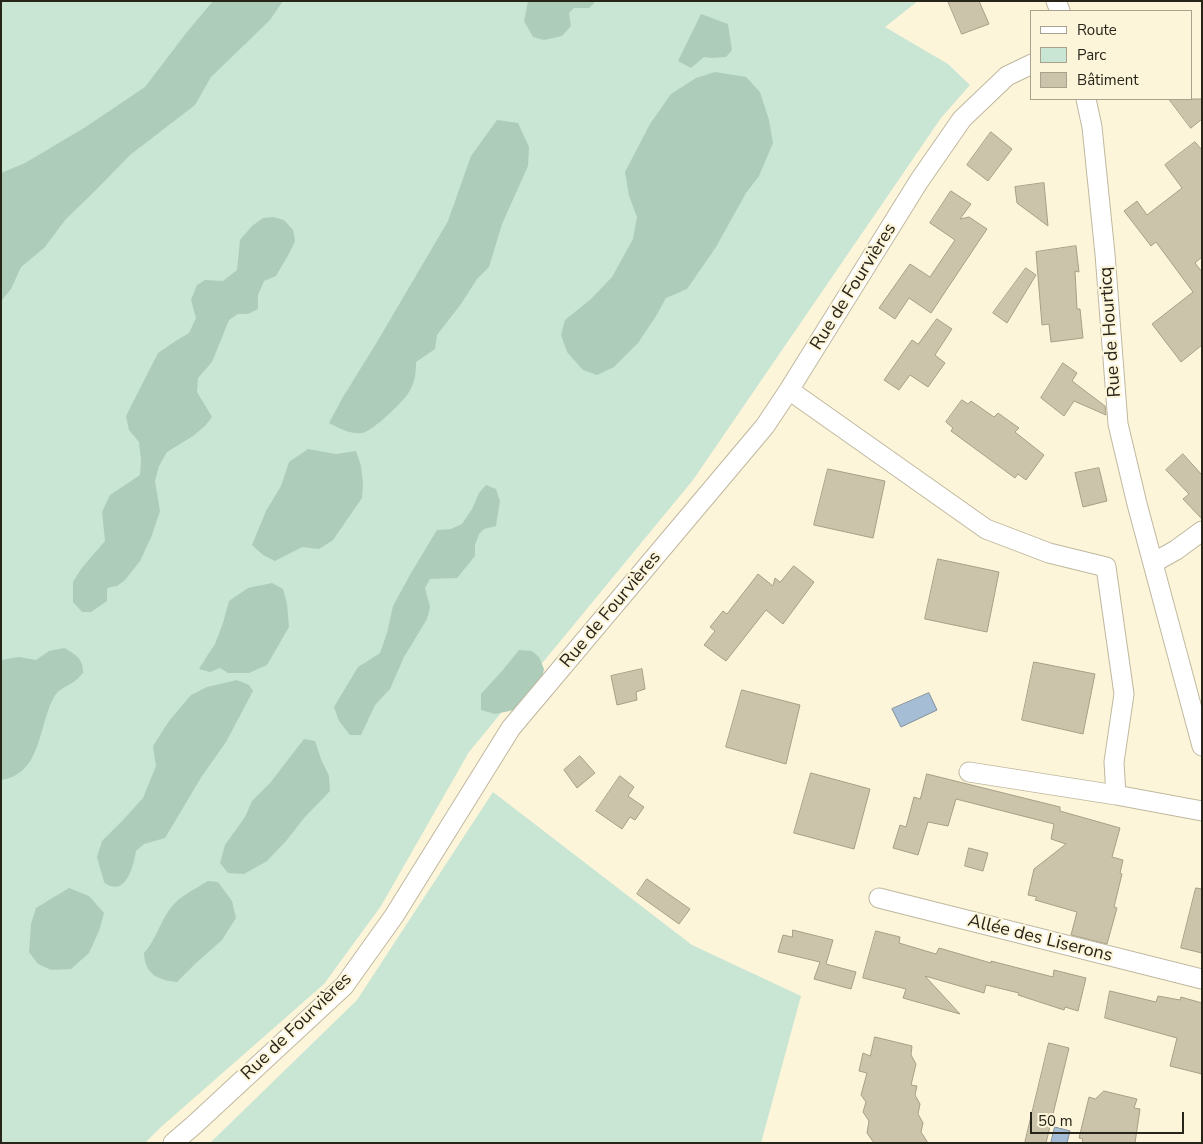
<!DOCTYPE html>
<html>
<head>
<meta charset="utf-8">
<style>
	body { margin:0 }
	#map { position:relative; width:1203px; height:1144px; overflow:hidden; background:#fdf5da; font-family:"Nunito Sans",sans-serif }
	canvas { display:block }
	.frame { position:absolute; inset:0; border:2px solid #27241a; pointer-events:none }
	.legend { position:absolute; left:1030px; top:10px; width:162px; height:90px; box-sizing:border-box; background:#fdf5da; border:1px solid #a7a18d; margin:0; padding:6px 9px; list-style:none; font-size:15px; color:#27241a }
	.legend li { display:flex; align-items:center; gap:10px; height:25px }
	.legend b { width:25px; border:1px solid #a7a18d }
	.scale { position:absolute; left:1030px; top:1112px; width:154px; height:22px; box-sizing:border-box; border:2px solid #27241a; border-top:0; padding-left:6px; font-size:15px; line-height:18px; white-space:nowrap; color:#27241a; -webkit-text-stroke:4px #fdf5da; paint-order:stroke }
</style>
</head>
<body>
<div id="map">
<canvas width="1203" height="1144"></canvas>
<div class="frame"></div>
<ul class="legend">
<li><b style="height:6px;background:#fff"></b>Route</li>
<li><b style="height:14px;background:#c9e5d4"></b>Parc</li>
<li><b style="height:14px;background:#ccc4aa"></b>Bâtiment</li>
</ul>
<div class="scale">50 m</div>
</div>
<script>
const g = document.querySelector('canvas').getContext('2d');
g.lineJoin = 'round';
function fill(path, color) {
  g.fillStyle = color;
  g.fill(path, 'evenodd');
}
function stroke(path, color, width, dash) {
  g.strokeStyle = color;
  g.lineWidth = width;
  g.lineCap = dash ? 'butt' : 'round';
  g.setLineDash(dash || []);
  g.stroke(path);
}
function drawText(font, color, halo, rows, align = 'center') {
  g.font = font + ' "Nunito Sans",sans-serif';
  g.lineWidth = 4.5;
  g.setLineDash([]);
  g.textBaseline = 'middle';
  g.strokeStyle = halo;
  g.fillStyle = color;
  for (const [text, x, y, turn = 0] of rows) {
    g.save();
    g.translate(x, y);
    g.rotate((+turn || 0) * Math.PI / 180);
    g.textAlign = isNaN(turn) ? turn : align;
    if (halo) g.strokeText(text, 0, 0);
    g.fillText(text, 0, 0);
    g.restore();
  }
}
fill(new Path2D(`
	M 1,1 L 918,1 L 885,27 L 948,64 L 970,85 L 941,118 L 693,480 L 469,752 L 381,906 L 324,984 L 161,1127 L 145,1143 L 1,1143 Z
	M 493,792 L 692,945 L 801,996 L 761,1143 L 210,1143 L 357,1000 Z`), '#c9e5d4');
fill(new Path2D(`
	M 213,1 L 283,1 L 270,20 L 211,77 L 195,105 L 130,155 L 97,189 L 66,219 L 44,248 L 21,267 L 11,289 L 1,301 L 1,173 L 25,163 L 84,128 L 145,87 L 187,32 Z
	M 528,1 L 596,1 L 589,8 L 574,8 L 569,13 L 571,26 L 562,36 L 544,40 L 533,37 L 524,21 Z
	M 701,14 L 728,24 L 732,50 L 726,57 L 712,58 L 704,57 L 691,68 L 678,61 Z
	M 715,72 L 746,77 L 760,92 L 769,120 L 773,143 L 759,176 L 746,193 L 716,247 L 687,289 L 666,298 L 656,316 L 638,343 L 614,367 L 597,375 L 583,370 L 567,352 L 561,335 L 565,320 L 591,299 L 612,277 L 633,239 L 637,217 L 629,196 L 625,172 L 650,124 L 671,94 L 696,78 Z
	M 497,120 L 518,123 L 529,147 L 528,166 L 502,224 L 489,267 L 477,279 L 461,304 L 437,335 L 435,349 L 416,362 C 416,373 415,382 409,392 C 404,401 372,432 362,433 C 351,435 339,428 329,423 L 343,397 L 377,342 L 448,221 L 471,156 Z
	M 273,217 L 284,220 L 293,230 L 295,241 L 290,252 L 276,276 L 264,281 L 258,295 L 258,309 L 248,314 L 238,314 L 229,320 L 212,362 L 198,378 L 197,392 L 212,417 L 205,426 L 193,436 L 167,452 L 159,466 L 155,481 L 160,511 L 152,535 L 140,561 L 125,580 L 117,586 L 110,587 L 107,589 L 107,601 L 91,612 L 82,612 L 73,602 L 73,582 L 81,569 L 105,541 L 102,512 L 110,495 L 140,475 L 141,460 L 139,442 L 129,430 L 126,416 L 158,353 L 174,342 L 189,333 L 196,318 L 191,300 L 197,285 L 205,280 L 223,281 L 237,270 L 240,240 L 252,226 L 263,218 Z
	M 308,449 L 336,454 L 356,451 L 361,466 L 363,483 L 362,498 L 333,540 L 319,549 L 302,547 L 275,561 L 263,555 L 252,545 L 266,511 L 281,486 L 289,462 Z
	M 486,485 L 496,489 L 500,501 L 496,526 L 484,529 L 479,534 L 475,545 L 475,556 L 457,578 L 430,579 L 425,588 L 430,607 L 427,619 L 404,657 L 390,689 L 375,705 L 361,735 L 350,735 L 339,721 L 334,707 L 358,667 L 371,659 L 380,653 L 387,633 L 393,606 L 411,573 L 437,530 L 451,529 L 462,524 L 472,509 L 479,493 Z
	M 272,583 L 283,589 L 287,604 L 289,627 L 267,665 L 249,673 L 228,673 L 220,668 L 210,672 L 199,669 L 207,656 L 215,644 L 223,623 L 229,601 L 248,588 Z
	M 64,648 C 75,654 84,659 83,673 C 80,676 76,681 72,683 C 65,687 58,690 54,697 C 38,726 42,774 1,780 L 1,660 L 19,657 L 36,660 L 49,651 Z
	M 519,650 L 532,651 L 539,657 L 544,669 L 541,683 L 514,710 L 495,714 L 481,710 L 481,694 L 502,671 Z
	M 237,680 L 249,685 L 253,691 L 226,742 L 202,776 L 165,838 L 144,844 L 136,851 C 134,862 128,892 111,886 C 109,886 106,884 104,882 L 97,857 L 102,841 L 124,819 L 143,798 L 156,766 L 153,746 L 169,721 L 191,695 L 207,687 Z
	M 304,739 L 315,741 L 321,759 L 329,776 L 330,791 L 304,818 L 286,841 L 267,861 L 244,874 L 228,873 L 220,863 L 225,845 L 245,817 L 252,801 L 270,783 Z
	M 208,881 L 218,882 L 232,901 L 236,918 L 222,940 L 196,963 L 177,982 C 157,980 145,974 144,953 C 157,939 161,917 175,903 C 184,894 197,888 208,881 Z
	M 69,888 L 89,896 L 104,913 L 99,931 L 89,953 L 71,969 L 51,970 L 38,964 L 29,952 L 31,924 L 36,908 Z`), '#adcdba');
const water = new Path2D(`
	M 929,693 L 937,710 L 901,727 L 892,709 Z
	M 1055,1127 L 1070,1131 L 1067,1143 L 1051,1143 Z`);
fill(water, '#a5bdd5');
stroke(water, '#7f8f9d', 1);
const building = new Path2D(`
	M 948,1 L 979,1 L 989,24 L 962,34 Z
	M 1169,99 L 1202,99 L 1202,119 L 1191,128 Z
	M 991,132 L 1012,149 L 988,181 L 967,165 Z
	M 1195,142 L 1202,150 L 1202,257 L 1195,263 L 1202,272 L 1202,345 L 1181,362 L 1152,324 L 1193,292 L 1156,242 L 1151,246 L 1124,211 L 1137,201 L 1147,215 L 1182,188 L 1165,165 Z
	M 1044,183 L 1048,226 L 1017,203 L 1015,187 Z
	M 951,191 L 971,204 L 960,219 L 969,217 L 987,229 L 931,313 L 909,298 L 895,319 L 879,308 L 910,264 L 930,277 L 955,240 L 930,223 Z
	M 1076,246 L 1079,272 L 1075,271 L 1077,309 L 1080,309 L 1083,338 L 1051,342 L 1049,324 L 1042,325 L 1036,252 Z
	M 1026,268 L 1036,275 L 1007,323 L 993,313 Z
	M 937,319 L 952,329 L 935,355 L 945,363 L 928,387 L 910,375 L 899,390 L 884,380 L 912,340 L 918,344 Z
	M 1063,363 L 1077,373 L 1072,381 L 1105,406 L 1106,415 L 1074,401 L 1064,416 L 1041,398 Z
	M 962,400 L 968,404 L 971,401 L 994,417 L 998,413 L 1019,428 L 1015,432 L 1044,455 L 1026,480 L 1018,474 L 1015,478 L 951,431 L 953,428 L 946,422 Z
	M 1183,454 L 1202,475 L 1202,519 L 1183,499 L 1189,494 L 1166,470 Z
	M 1099,468 L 1107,501 L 1083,507 L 1075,473 Z
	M 828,469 L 885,481 L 873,538 L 814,525 Z
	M 938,559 L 999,572 L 987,632 L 925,619 Z
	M 794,566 L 814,582 L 783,624 L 766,610 L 726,661 L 704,645 L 715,631 L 710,627 L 723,611 L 727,614 L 758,574 L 773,586 L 775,578 L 780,582 Z
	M 1034,662 L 1095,674 L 1083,734 L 1022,720 Z
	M 642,669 L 645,689 L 636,692 L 637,700 L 617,705 L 611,676 Z
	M 742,690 L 800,705 L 786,764 L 726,747 Z
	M 580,756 L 595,773 L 577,788 L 564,770 Z
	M 811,773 L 870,789 L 854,849 L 794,833 Z
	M 927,774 L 1060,807 L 1060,811 L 1120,828 L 1112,857 L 1123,860 L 1120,873 L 1122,874 L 1114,907 L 1117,908 L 1107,944 L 1071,935 L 1077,912 L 1035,900 L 1037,897 L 1028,895 L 1034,869 L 1066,844 L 1051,839 L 1054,824 L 956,799 L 948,826 L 928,822 L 918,855 L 893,848 L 900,825 L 906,827 L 914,797 L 920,799 Z
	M 620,776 L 634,787 L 628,796 L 644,807 L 635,820 L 630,817 L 622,829 L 596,811 Z
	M 969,848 L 988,853 L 983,871 L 965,866 Z
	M 647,879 L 690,909 L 679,924 L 637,894 Z
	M 1196,888 L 1202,889 L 1202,953 L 1181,948 Z
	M 793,930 L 833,940 L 826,964 L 856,972 L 851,989 L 814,979 L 820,962 L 778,952 L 783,935 L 792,937 Z
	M 876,931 L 900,937 L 899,943 L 936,954 L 939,948 L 991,963 L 991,961 L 1053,977 L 1054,970 L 1086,978 L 1078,1011 L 1065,1007 L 1064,1010 L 1018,995 L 1019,993 L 986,985 L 984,993 L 925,976 L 960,1014 L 903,998 L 906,989 L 863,978 Z
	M 1110,991 L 1156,1002 L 1158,996 L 1180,1000 L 1181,997 L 1202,1003 L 1202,1074 L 1170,1066 L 1177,1038 L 1105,1018 Z
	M 875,1037 L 912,1046 L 911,1055 L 916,1064 L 911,1085 L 917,1086 L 915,1095 L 920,1104 L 918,1114 L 923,1123 L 921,1132 L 928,1143 L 874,1143 L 867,1133 L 869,1121 L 863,1112 L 866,1102 L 861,1095 L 867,1073 L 859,1071 L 863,1053 L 870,1056 Z
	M 1049,1043 L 1069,1048 L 1046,1143 L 1025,1143 Z
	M 1104,1091 L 1137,1099 L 1134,1108 L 1140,1109 L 1135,1143 L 1082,1143 L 1083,1139 L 1079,1138 L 1089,1097 L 1095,1099 Z`);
fill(building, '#ccc4aa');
stroke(building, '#a79f86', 1);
const minor = new Path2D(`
	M 1056,1 L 1060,11
	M 1086,99 L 1092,127 L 1105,254 L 1118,424 L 1137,504 L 1202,746
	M 789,390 L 986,529 L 1049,553 L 1106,567 L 1124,694 L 1114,762 L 1116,795
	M 1153,563 L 1176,550 L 1202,531
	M 969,772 L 1116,795 L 1202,811
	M 879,898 L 1202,979
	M 173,1143 L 194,1125 L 344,986 L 394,916 L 511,728 L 765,426 L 789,390 L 919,181 L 962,119 L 1007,76 L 1032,64`);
stroke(minor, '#bfb89f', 21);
stroke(minor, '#fff', 19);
drawText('18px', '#27241a', '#fdf5da', [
	["Rue de Fourvières",854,287,-58],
	["Rue de Hourticq",1111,332,-94],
	["Rue de Fourvières",611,610,-50],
	["Allée des Liserons",1040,939,14],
	["Rue de Fourvières",297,1027,-44]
]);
</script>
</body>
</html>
